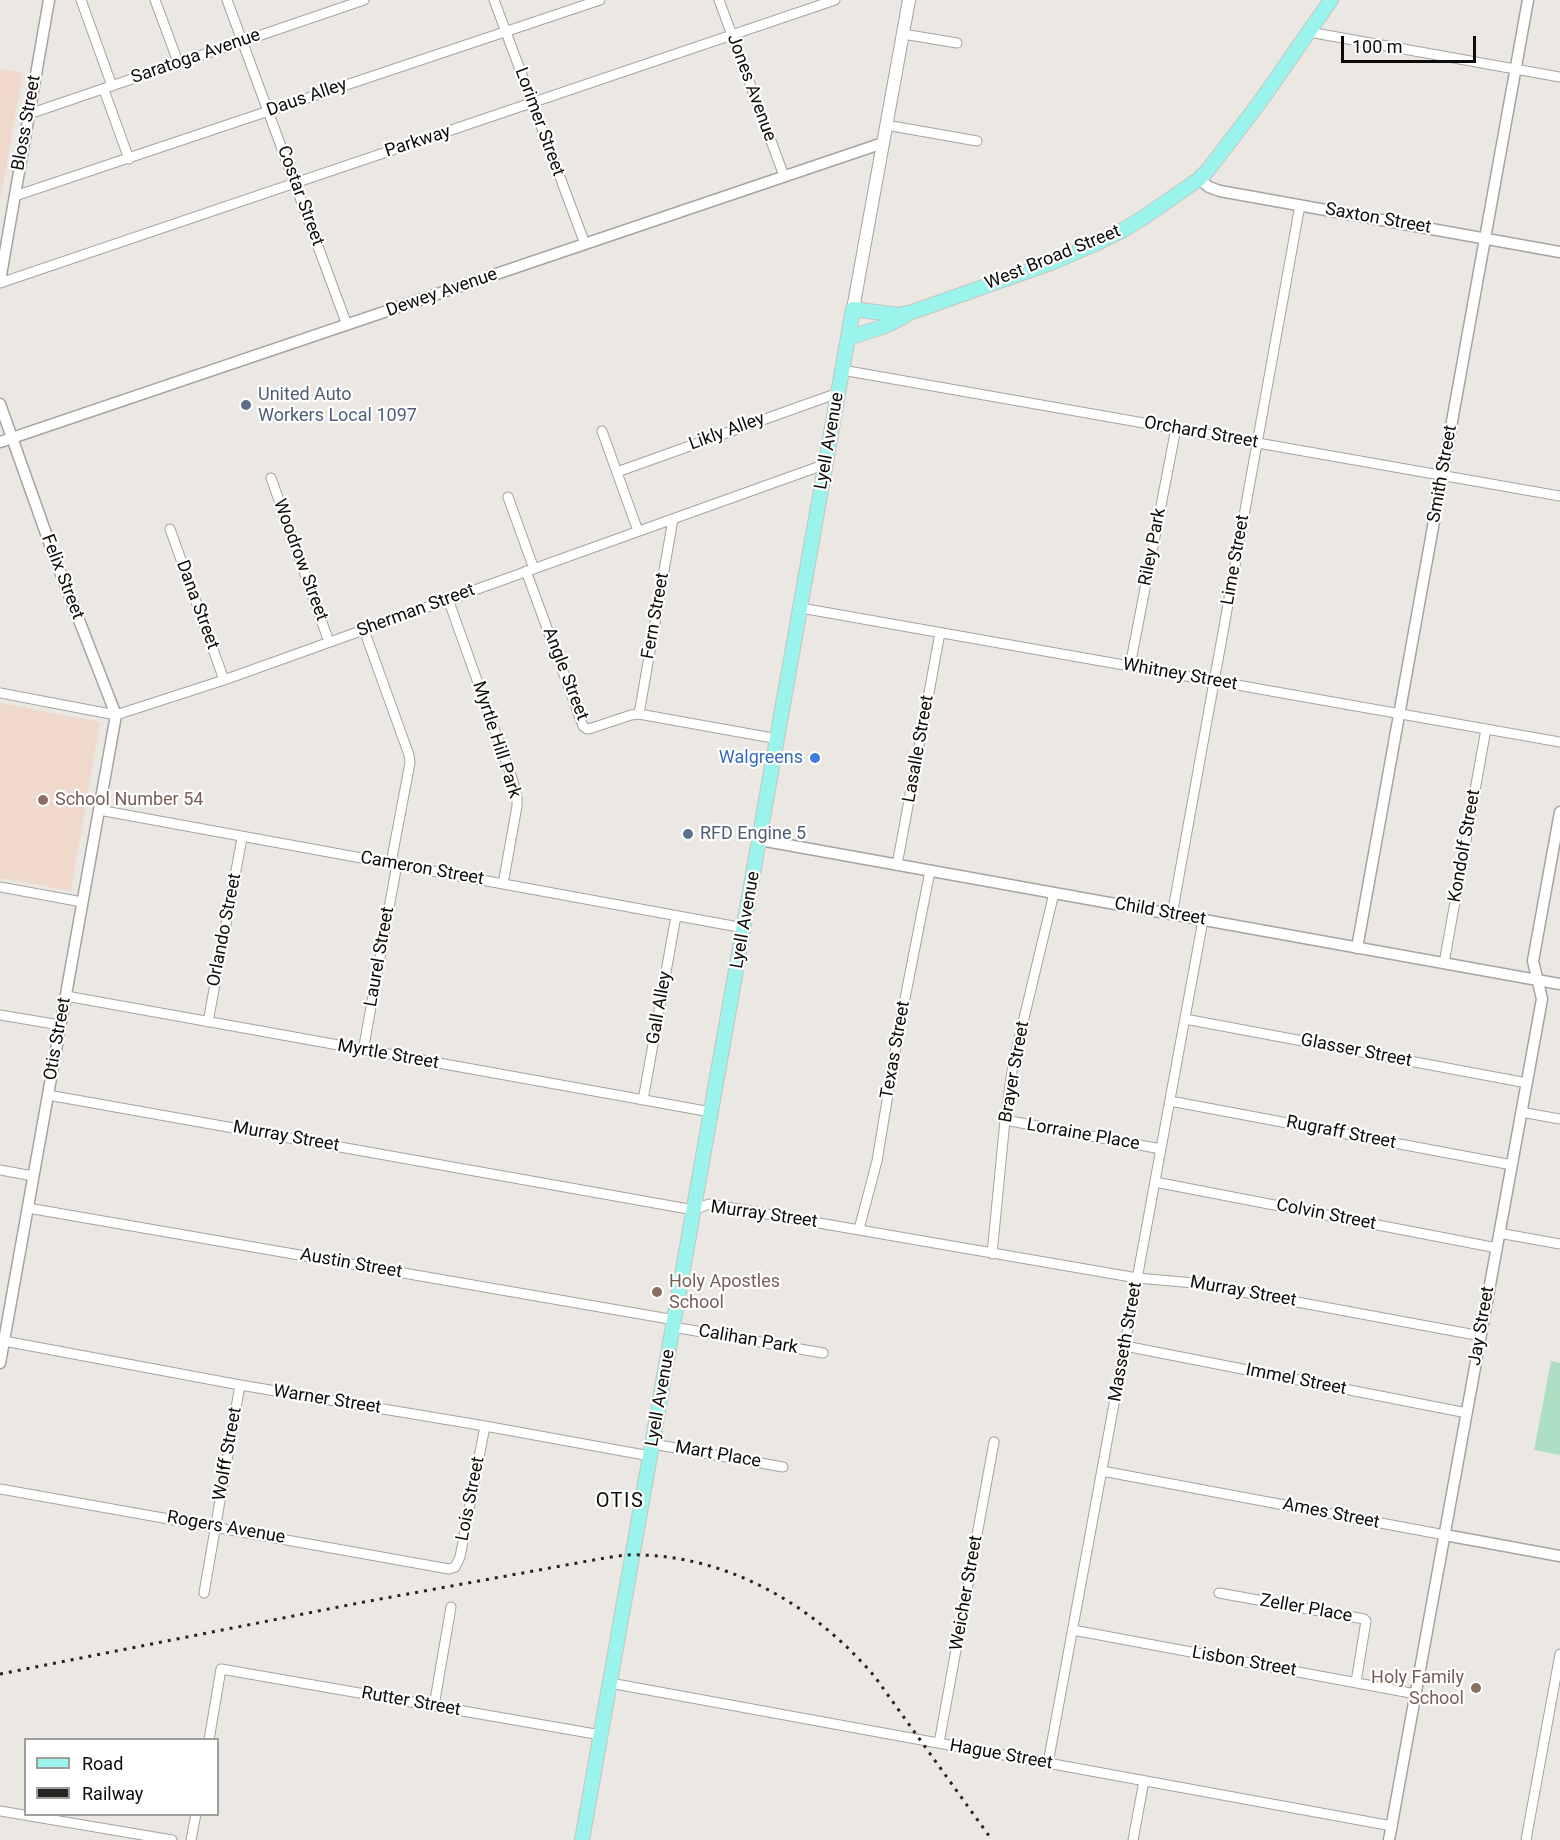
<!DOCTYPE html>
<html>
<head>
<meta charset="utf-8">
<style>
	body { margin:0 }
	#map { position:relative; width:1560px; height:1840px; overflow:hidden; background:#ebe7e2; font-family:Roboto,sans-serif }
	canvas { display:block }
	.legend { position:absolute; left:24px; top:1738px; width:195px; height:78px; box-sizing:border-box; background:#fff; border:2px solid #9e9e9d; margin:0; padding:8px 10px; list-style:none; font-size:18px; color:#0d0c0a }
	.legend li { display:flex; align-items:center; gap:12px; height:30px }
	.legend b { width:30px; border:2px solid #9e9e9d }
	.scale { position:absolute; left:1341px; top:36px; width:135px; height:27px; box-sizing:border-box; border:3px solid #0d0c0a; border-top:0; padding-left:8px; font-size:18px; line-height:21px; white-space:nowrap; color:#0d0c0a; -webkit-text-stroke:4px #fff; paint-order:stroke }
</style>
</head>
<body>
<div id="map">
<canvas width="1560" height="1840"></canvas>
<ul class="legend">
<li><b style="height:8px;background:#9bf4eb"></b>Road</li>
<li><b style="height:8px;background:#252421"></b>Railway</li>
</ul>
<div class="scale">100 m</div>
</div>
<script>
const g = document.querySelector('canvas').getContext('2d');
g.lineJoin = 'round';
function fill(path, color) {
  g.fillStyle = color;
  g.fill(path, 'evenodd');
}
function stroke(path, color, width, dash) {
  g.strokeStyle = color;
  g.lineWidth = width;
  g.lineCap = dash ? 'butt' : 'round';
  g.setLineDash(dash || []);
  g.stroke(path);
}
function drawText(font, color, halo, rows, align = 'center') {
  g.font = font + ' Roboto,sans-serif';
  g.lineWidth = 4.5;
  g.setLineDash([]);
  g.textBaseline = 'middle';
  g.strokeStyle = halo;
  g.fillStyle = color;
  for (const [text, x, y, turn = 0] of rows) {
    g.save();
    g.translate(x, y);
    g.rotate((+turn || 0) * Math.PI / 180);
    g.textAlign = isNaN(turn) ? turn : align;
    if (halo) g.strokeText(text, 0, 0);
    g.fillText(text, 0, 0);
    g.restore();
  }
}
fill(new Path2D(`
	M 0,69 L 23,73 L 0,201 Z
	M 0,703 L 100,722 L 71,891 L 0,878 Z`), '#efd9cc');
fill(new Path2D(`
	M 1551,1361 L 1560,1363 L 1560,1455 L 1534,1450 Z`), '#ade0c2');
const minor = new Path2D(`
	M 81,0 L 112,86
	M 155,0 L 178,62
	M 227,0 L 347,325
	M 494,0 L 585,244
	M 719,0 L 784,176
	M 1309,32 L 1560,77
	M 903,34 L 957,43
	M 104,90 L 129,159
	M 29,114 L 364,0
	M 886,125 L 977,141
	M 15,196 L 600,0
	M 0,283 L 835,0
	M 842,370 L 1560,496
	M 602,431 L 638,531
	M 617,472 L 838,393
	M 271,478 L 329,642
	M 508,497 L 534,569
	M 170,529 L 224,680
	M 526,571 L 583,726 L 587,729 L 592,728 L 631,715 L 639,714 L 778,739
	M 448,599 L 513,781 L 517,798 L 517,806 L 503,884
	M 801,608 L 1560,742
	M 364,630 L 409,755 L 410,763 L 391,863
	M 1130,666 L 1176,428
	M 0,693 L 116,715 L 224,680 L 826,464
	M 639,714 L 673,519
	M 99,810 L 744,928
	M 897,865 L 940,633
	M 0,887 L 82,902
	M 1172,915 L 1300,205
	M 1444,963 L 1486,729
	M 66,996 L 711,1112
	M 0,1015 L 60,1025
	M 1185,1019 L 1527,1083
	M 208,1022 L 242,838
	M 363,1051 L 397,864
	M 48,1095 L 694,1210 L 709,1204 L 1137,1278 L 1194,1283 L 1481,1336
	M 643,1100 L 676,916
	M 1170,1101 L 1512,1165
	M 1521,1112 L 1560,1119
	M 1005,1120 L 1161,1149
	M 0,1170 L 33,1176
	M 1155,1182 L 1497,1248
	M 28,1208 L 675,1320
	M 859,1229 L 877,1161 L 898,1034 L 930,871
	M 1499,1233 L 1560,1244
	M 992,1254 L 1005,1120 L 1013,1064 L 1054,893
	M 673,1327 L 823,1353
	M 4,1341 L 240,1385 L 485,1426 L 650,1456
	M 1125,1346 L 1467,1413
	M 653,1444 L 783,1467
	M 1102,1471 L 1445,1535
	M 0,1489 L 449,1569 L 455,1567 L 460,1557 L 485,1426
	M 204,1593 L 240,1385
	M 1219,1593 L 1364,1619 L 1366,1621 L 1356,1682
	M 1073,1630 L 1416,1694
	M 610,1683 L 1392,1826
	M 434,1706 L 451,1607
	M 209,1740 L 221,1669 L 601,1735
	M 939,1743 L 994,1442
	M 1048,1763 L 1203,920
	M 0,1811 L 172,1840
	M 191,1840 L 196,1814
	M 1133,1840 L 1144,1781
	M 1526,1840 L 1560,1654`);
const tertiary = new Path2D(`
	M 1199,179 L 1209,187 L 1220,191 L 1560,252
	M 0,281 L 49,0
	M 0,404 L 54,556 L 116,715 L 0,1363
	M 0,442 L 883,143
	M 760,840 L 1560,984
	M 1357,948 L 1528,0
	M 1445,1535 L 1560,1556
	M 1389,1840 L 1542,999 L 1533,961 L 1560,812`);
const secondary = new Path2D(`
	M 853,309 L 909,0`);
const primary = new Path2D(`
	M 848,338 L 885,326 L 905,316
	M 582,1840 L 853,309 L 898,315 L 912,312 L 1051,263 L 1095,244 L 1123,230 L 1143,218 L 1199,179 L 1208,170 L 1260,102 L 1331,0`);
stroke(minor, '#a7a39e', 11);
stroke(tertiary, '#a7a39e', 13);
stroke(secondary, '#a7a39e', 14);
stroke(primary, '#c5c5c4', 16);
stroke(minor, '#fff', 9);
stroke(tertiary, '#fff', 10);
stroke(secondary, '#fff', 12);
stroke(primary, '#9bf4eb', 14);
stroke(new Path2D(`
	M 0,1674 L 364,1602 L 599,1559 C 612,1557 626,1554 640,1555 C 732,1557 817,1608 875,1677 L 992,1840`), '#252421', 3, [3, 6]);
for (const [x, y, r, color] of [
	[246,405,6,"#5c6f8a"],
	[815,758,6,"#3f7fe0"],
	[43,800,6,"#8d6e63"],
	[688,834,6,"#5c6f8a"],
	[657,1292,6,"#8d6e63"],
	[1476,1688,6,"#8d6e63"]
]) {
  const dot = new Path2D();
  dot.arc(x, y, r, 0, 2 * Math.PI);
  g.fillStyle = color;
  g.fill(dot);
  stroke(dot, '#fff', 2);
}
drawText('18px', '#0d0c0a', '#fff', [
	["Saratoga Avenue",196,57,-19],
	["Jones Avenue",751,88,70],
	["Daus Alley",307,98,-19],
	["Lorimer Street",539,122,70],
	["Bloss Street",27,123,-80],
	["Parkway",418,142,-18],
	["Costar Street",300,196,70],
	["Saxton Street",1378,219,10],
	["West Broad Street",1053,258,-22],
	["Dewey Avenue",442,293,-19],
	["Likly Alley",727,432,-20],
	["Orchard Street",1201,433,10],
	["Lyell Avenue",830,441,-80],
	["Smith Street",1443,474,-80],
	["Riley Park",1153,547,-79],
	["Woodrow Street",300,560,70],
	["Lime Street",1236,560,-80],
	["Felix Street",62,577,69],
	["Dana Street",197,605,70],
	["Sherman Street",416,611,-20],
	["Fern Street",656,616,-80],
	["Angle Street",565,674,69],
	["Whitney Street",1180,675,10],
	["Myrtle Hill Park",496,740,72],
	["Lasalle Street",919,749,-80],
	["Kondolf Street",1465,846,-80],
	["Cameron Street",422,869,10],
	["Child Street",1160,912,10],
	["Lyell Avenue",746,920,-80],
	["Orlando Street",225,930,-79],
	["Laurel Street",380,957,-80],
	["Gall Alley",660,1008,-80],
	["Otis Street",58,1039,-80],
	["Texas Street",896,1050,-80],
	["Glasser Street",1356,1051,11],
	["Myrtle Street",388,1055,10],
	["Brayer Street",1015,1072,-80],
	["Rugraff Street",1341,1133,11],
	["Lorraine Place",1083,1135,10],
	["Murray Street",286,1137,10],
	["Murray Street",764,1215,8],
	["Colvin Street",1326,1215,11],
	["Austin Street",351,1264,10],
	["Murray Street",1243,1292,10],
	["Jay Street",1482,1326,-80],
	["Calihan Park",748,1340,10],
	["Masseth Street",1126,1342,-80],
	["Immel Street",1296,1380,11],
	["Lyell Avenue",661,1398,-80],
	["Warner Street",327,1400,9],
	["Wolff Street",228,1454,-80],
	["Mart Place",718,1455,10],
	["Lois Street",471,1499,-79],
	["Ames Street",1331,1514,11],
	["Rogers Avenue",226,1528,10],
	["Weicher Street",967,1593,-80],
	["Zeller Place",1306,1609,10],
	["Lisbon Street",1244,1662,10],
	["Rutter Street",411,1702,10],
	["Hague Street",1001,1755,10]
]);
drawText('18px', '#4e5e75', '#fff', [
	["United Auto",258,395],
	["Workers Local 1097",258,416],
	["RFD Engine 5",700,834]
], 'left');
drawText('18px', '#366cbe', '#fff', [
	["Walgreens",803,758]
], 'right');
drawText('18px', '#785e54', '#fff', [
	["School Number 54",55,800],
	["Holy Apostles",669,1282],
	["School",669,1303],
	["Holy Family",1464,1678,"right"],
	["School",1464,1699,"right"]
], 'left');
g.letterSpacing = '1.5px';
drawText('20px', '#0d0c0a', '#fff', [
	["OTIS",620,1502]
]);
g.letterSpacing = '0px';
</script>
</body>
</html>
